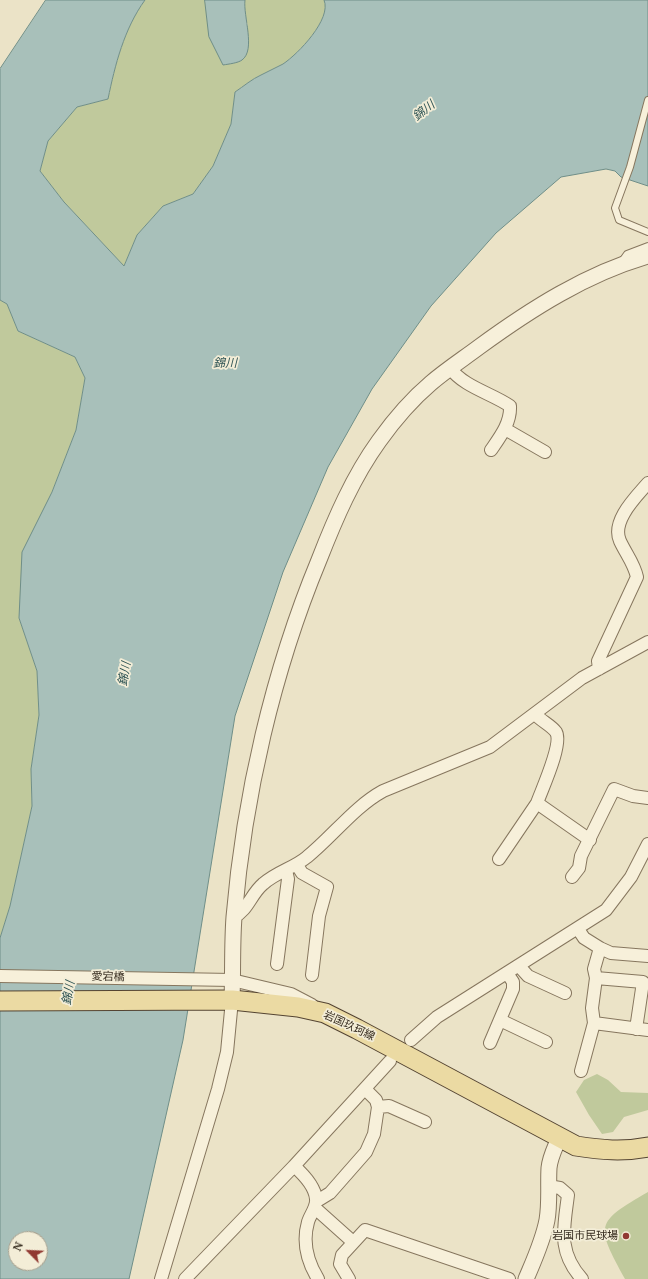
<!DOCTYPE html>
<html>
<head>
<meta charset="utf-8">
<style>
	body { margin:0 }
	#map { position:relative; width:648px; height:1279px; overflow:hidden; background:#ebe3c7; font-family:"Noto Serif",serif }
	canvas { display:block }
	.north { position:absolute; left:8px; top:1231px; width:40px; height:40px; box-sizing:border-box; background:#f3edd7; border:1px solid #a8a08e; border-radius:50%; rotate:294deg; font-size:11px; font-weight:700; line-height:16px; text-align:center; color:#372d20 }
	.north::after { content:''; display:block; margin:auto; width:14px; height:18px; background:#913932; clip-path:polygon(50% 0,100% 100%,50% 72%,0 100%) }
</style>
</head>
<body>
<div id="map">
<canvas width="648" height="1279"></canvas>
<div class="north">N</div>
</div>
<script>
const g = document.querySelector('canvas').getContext('2d');
g.lineJoin = 'round';
function fill(path, color) {
  g.fillStyle = color;
  g.fill(path, 'evenodd');
}
function stroke(path, color, width, dash) {
  g.strokeStyle = color;
  g.lineWidth = width;
  g.lineCap = dash ? 'butt' : 'round';
  g.setLineDash(dash || []);
  g.stroke(path);
}
function drawText(font, color, halo, rows, align = 'center') {
  g.font = font + ' "Noto Serif","Noto Sans JP",serif';
  g.lineWidth = 3.5;
  g.setLineDash([]);
  g.textBaseline = 'middle';
  g.strokeStyle = halo;
  g.fillStyle = color;
  for (const [text, x, y, turn = 0] of rows) {
    g.save();
    g.translate(x, y);
    g.rotate((+turn || 0) * Math.PI / 180);
    g.textAlign = isNaN(turn) ? turn : align;
    if (halo) g.strokeText(text, 0, 0);
    g.fillText(text, 0, 0);
    g.restore();
  }
}
fill(new Path2D(`
	M 145,0 L 205,0 L 205,2 L 248,26 L 244,11 L 245,0 L 324,0 C 332,19 298,54 283,64 C 276,68 268,71 261,75 C 252,79 244,86 235,92 L 231,124 L 213,166 L 193,194 L 163,206 L 137,235 L 124,266 L 64,202 L 40,171 L 48,141 L 77,107 L 108,99 C 115,65 124,29 145,0 Z
	M 0,300 L 7,304 L 18,331 L 75,357 L 85,378 L 76,430 L 52,492 L 19,618 L 37,671 L 39,715 L 31,769 L 32,806 L 10,906 L 0,938 Z
	M 597,1074 L 608,1080 L 621,1092 L 648,1093 L 648,1110 L 624,1117 L 613,1132 L 602,1134 L 589,1115 L 576,1092 L 584,1080 Z
	M 648,1192 L 648,1279 L 625,1279 C 596,1225 594,1223 648,1192 Z`), '#c0c99c');
const water = new Path2D(`
	M 46,0 L 145,0 C 124,29 115,65 108,99 L 77,107 L 48,141 L 40,171 L 64,202 L 124,266 L 137,235 L 163,206 L 193,194 L 213,166 L 231,124 L 235,92 C 244,86 252,79 261,75 C 268,71 276,68 283,64 C 298,54 332,19 324,0 L 648,0 L 648,186 L 621,177 L 615,171 L 606,169 L 561,177 L 496,233 L 431,306 L 372,389 L 328,467 L 283,572 L 235,716 L 183,1040 L 129,1279 L 0,1279 L 0,938 L 10,906 L 32,806 L 31,769 L 39,715 L 37,671 L 19,618 L 22,552 L 52,492 L 76,430 L 85,378 L 75,357 L 18,331 L 7,304 L 0,300 L 0,69 ZM 16,1239 L 40,1239 L 40,1263 L 16,1263 Z
	M 205,0 L 245,0 C 243,16 256,50 242,60 C 238,63 229,64 223,65 L 209,37 Z`);
fill(water, '#a8c0ba');
stroke(water, '#6f8e88', 1);
const service = new Path2D(`
	M 648,100 L 630,167 L 615,208 L 619,220 L 648,232
	M 622,261 L 627,254 L 648,246`);
const minor = new Path2D(`
	M 450,368 C 464,387 491,393 510,406 C 511,423 500,437 491,450
	M 505,429 L 545,452
	M 599,669 L 598,661 L 637,577 C 634,563 626,554 620,541 C 611,521 636,497 648,483
	M 535,714 C 541,721 551,725 556,732 C 563,744 542,789 537,803 L 590,840
	M 499,859 L 537,803
	M 297,865 L 302,873 L 327,887 L 319,916 L 312,975
	M 572,877 L 579,868 L 581,856 L 614,789 L 633,796 L 648,798
	M 234,917 C 248,910 251,894 263,884 C 276,872 294,868 307,857 C 333,836 354,807 383,791 L 490,747 L 582,678 L 648,642
	M 578,929 L 584,938 L 600,948 L 594,969 L 596,978 L 592,1008 L 594,1023 L 648,1030
	M 600,948 L 611,953 L 648,956
	M 277,964 L 288,879 L 286,870
	M 519,966 L 528,976 L 565,993
	M 0,976 L 232,980 L 291,994 L 312,1005
	M 596,978 L 643,982 L 636,1029
	M 500,1020 L 546,1042
	M 411,1040 L 437,1017 L 606,910 L 631,877 L 648,844
	M 490,1043 L 513,989 L 513,982 L 507,973
	M 581,1071 L 594,1023
	M 378,1107 L 389,1106 L 425,1122
	M 294,1166 C 303,1174 315,1186 316,1199 C 317,1207 310,1215 308,1222 C 302,1243 307,1261 318,1279
	M 548,1186 L 560,1188 L 568,1195 C 564,1228 557,1251 582,1279
	M 317,1201 L 330,1193 L 366,1152 L 374,1134 L 378,1107 L 376,1100 L 365,1089
	M 315,1208 L 353,1242
	M 161,1279 L 218,1089 L 227,1052 L 232,1000
	M 185,1279 L 294,1166 L 390,1061
	M 349,1279 L 340,1264 L 342,1255 L 365,1230 L 509,1279`);
const tertiary = new Path2D(`
	M 232,1000 C 233,972 232,944 234,917 C 244,797 273,671 319,560 C 335,519 353,477 379,441 C 394,420 411,400 431,383 C 446,370 463,359 479,347 C 531,309 586,274 648,256
	M 526,1279 C 534,1260 543,1241 547,1220 C 550,1203 548,1185 549,1168 C 550,1157 555,1148 559,1138`);
const primary = new Path2D(`
	M 0,1001 L 232,1000 L 298,1007 L 325,1013 L 357,1029 L 576,1146 C 601,1150 623,1152 648,1147`);
stroke(service, '#86765e', 8);
stroke(minor, '#86765e', 14);
stroke(tertiary, '#86765e', 17);
stroke(primary, '#544432', 21);
stroke(service, '#f7f0da', 6);
stroke(minor, '#f7f0da', 12);
stroke(tertiary, '#f7f0da', 15);
stroke(primary, '#ebdaa3', 19);
for (const [x, y, r, color] of [
	[626,1236,4,"#913932"]
]) {
  const dot = new Path2D();
  dot.arc(x, y, r, 0, 2 * Math.PI);
  g.fillStyle = color;
  g.fill(dot);
  stroke(dot, '#f3edd7', 1.5);
}
drawText('11px', '#372d20', '#f3edd7', [
	["愛宕橋",108,977,1],
	["岩国玖珂線",349,1026,25]
]);
drawText('11px', '#372d20', '#f3edd7', [
	["岩国市民球場",618,1236]
], 'right');
drawText('italic 12px', '#315656', '#f3edd7', [
	["錦川",424,111,-38],
	["錦川",225,364],
	["錦川",125,674,-80],
	["錦川",69,993,-80]
]);
</script>
</body>
</html>
